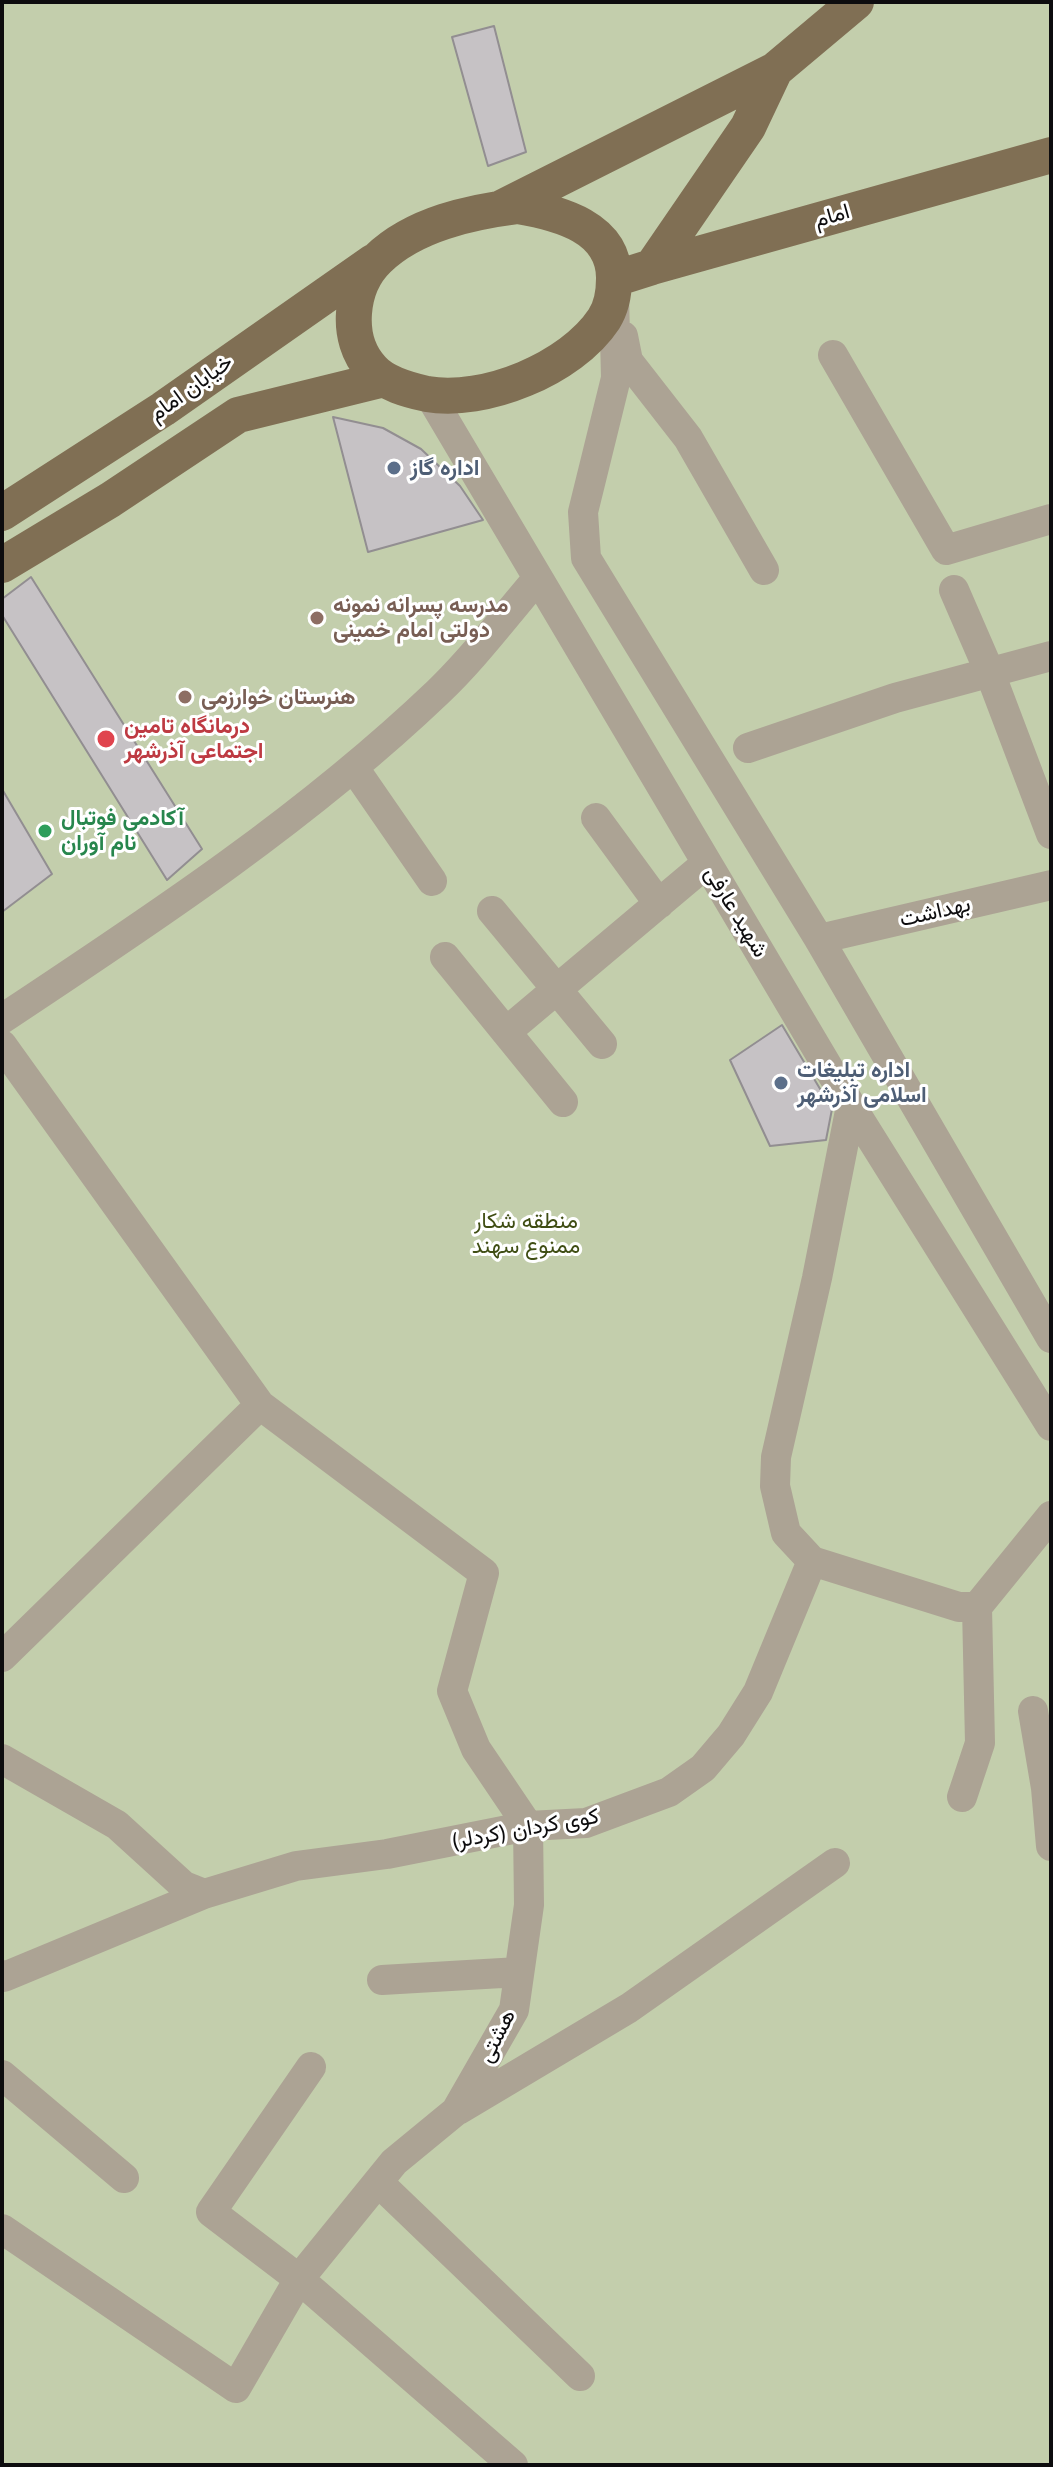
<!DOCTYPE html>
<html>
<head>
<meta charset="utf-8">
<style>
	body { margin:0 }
	#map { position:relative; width:1053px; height:2467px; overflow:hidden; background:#e2dfe3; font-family:Mulish,sans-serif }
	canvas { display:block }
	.frame { position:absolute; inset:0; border:4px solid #0d0c0e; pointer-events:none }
</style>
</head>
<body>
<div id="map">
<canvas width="1053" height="2467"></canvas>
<div class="frame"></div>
</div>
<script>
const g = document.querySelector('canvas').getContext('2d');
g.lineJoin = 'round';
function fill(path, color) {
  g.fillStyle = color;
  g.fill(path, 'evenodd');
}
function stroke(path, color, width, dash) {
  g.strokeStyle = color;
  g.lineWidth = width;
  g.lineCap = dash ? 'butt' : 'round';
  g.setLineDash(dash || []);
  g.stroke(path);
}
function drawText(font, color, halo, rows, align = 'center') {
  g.font = font + ' Mulish,Vazirmatn,sans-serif';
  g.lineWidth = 6;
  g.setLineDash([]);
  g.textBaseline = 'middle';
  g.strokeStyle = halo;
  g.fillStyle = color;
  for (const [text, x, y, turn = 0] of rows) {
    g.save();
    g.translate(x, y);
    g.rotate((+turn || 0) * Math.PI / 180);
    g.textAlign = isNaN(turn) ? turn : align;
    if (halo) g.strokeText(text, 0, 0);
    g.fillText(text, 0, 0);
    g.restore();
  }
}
fill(new Path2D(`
	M 2,2 L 1051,2 L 1051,2465 L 2,2465 Z`), '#c3ceac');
const building = new Path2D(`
	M 494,26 L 526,152 L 488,166 L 452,37 Z
	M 333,417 L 383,428 L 421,449 L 460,486 L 483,520 L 368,552 Z
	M 31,577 L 202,849 L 167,880 L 2,615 L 2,599 Z
	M 2,789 L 52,874 L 2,912 Z
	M 782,1025 L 832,1109 L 826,1140 L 770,1146 L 730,1060 Z`);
fill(building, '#c6c2c5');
stroke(building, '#928e91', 2);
stroke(new Path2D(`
	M 614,295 L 616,378 L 583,512 L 586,558 L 819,939 L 1051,1338
	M 623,336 L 628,361 L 688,438 L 764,570
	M 833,355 L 946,550 L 1051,519
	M 429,394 L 851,1106 L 1051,1426
	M 954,590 L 990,673 L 1051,834
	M 748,748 L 895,698 L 1051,656
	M 354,768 L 432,881
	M 596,818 L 659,904
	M 492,911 L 602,1044
	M 819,939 L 1051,885
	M 445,957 L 563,1102
	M 2,1019 C 153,919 306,818 438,692 C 474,658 505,616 538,578
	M 506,1032 L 707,863
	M 2,1045 L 260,1405 L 484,1573 L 452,1691 L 476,1749 L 528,1826 L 529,1905 L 514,2010 L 456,2111 L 394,2162 L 299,2279 L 236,2388 L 2,2229
	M 812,1561 L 786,1533 L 775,1486 L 776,1457 L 817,1278 L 851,1106
	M 2,1657 L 260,1405
	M 1033,1711 L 1046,1788 L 1051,1846
	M 2,1759 L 117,1825 L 184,1886 L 204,1894 L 296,1866 L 387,1854 L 528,1826 L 586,1823 L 669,1792 L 703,1768 L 731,1735 L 758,1692 L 812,1561 L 959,1607 L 977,1607 L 1051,1516
	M 962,1797 L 980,1743 L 977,1607
	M 2,1975 L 4,1977 L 204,1894
	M 382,1980 L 519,1972
	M 311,2067 L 211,2212 L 299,2279 L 513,2465
	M 2,2075 L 124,2178
	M 458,2110 L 629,2008 L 835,1863
	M 378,2182 L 580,2376`), '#aca394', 30);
stroke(new Path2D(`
	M 518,206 C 559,213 615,227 614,279 C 614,293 611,308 604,319 C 571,369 484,404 427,394 C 409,390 385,384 372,369 C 344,339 350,286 378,259 C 414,224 471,212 518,206 Z
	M 501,208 L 775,70 L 856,2
	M 652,267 L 748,127 L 775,70
	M 614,279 L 652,267 L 1051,155
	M 2,513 L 163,409 L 373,262
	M 2,565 L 110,500 L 238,415 L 384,379`), '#806f54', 36);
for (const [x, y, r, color] of [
	[394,468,8,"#5c6f8a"],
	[317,618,8,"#8d6e63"],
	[185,697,8,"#8d6e63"],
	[106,739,10,"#e0444e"],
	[45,831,8,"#2e9e5b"],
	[781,1083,8,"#5c6f8a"]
]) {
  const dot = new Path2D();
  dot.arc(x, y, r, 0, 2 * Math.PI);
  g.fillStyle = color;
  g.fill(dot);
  stroke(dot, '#fff', 3);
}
drawText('22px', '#0d0c0e', '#fff', [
	["امام",832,216,-16],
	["خیابان امام",191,388,-36],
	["شهید عارفی",736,912,59],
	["بهداشت",935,912,-13],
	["کوی کردان (کردلر)",525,1829,-10],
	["هشتی",497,2036,-63]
]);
drawText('bold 22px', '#4e5e75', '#fff', [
	["اداره گاز",410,468],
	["اداره تبلیغات",797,1070],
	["اسلامی آذرشهر",797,1095]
], 'left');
drawText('bold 22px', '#785e54', '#fff', [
	["مدرسه پسرانه نمونه",333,605],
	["دولتی امام خمینی",333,630],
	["هنرستان خوارزمی",201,697]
], 'left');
drawText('bold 22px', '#be3a42', '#fff', [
	["درمانگاه تامین",124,726],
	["اجتماعی آذرشهر",124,751]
], 'left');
drawText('bold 22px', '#27864d', '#fff', [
	["آکادمی فوتبال",61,818],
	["نام آوران",61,843]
], 'left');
drawText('22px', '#3f4d13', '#fff', [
	["منطقه شکار",526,1221],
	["ممنوع سهند",526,1246]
]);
</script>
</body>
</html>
